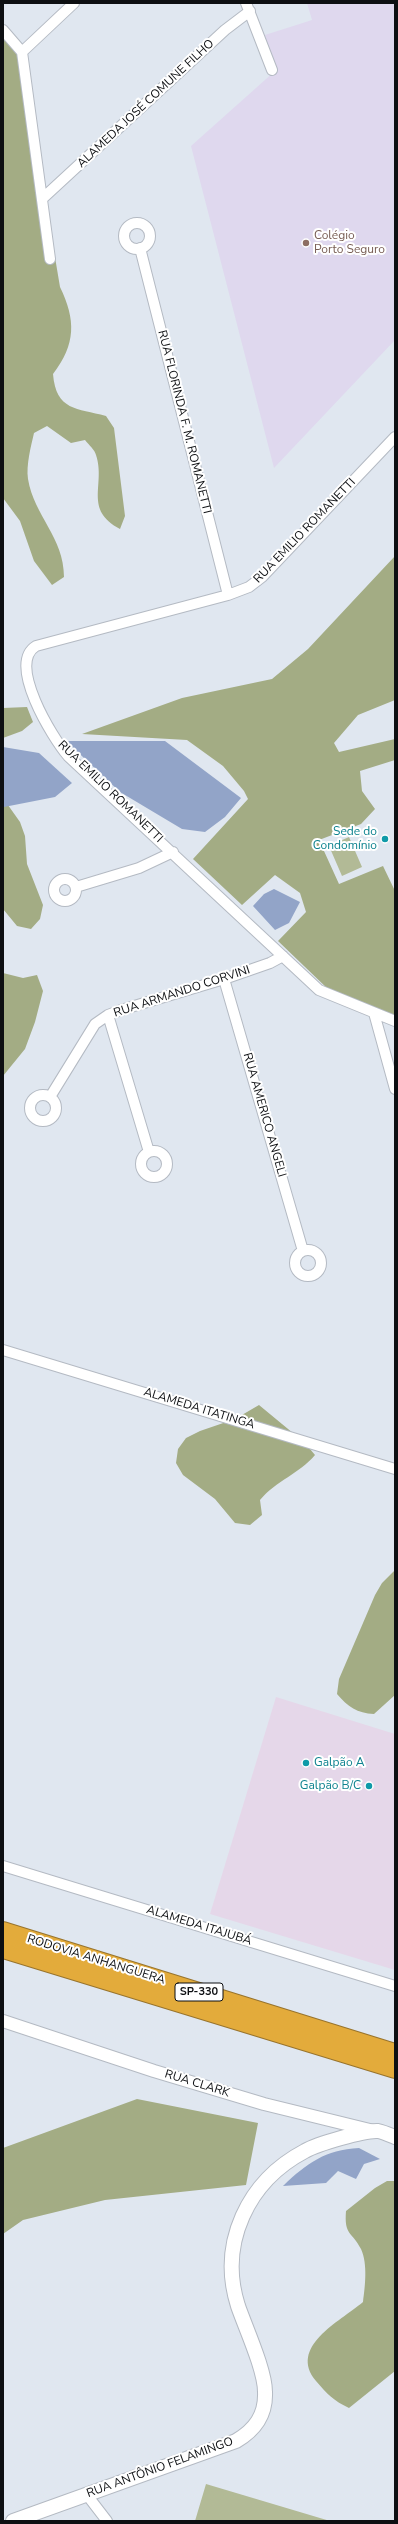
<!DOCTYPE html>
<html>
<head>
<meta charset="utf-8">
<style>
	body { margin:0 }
	#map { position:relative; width:398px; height:2524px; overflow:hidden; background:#e0e7f0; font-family:"Nunito Sans",sans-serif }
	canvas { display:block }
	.frame { position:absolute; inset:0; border:4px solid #0d0f12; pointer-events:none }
</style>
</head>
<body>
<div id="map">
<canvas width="398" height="2524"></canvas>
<div class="frame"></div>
</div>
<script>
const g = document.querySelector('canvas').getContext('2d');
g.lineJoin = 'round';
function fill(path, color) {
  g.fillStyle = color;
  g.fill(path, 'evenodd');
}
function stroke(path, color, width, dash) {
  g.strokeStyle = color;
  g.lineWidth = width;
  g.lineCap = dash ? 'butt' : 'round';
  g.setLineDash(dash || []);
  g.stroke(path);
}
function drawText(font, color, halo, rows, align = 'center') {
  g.font = font + ' "Nunito Sans",sans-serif';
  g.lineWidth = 4;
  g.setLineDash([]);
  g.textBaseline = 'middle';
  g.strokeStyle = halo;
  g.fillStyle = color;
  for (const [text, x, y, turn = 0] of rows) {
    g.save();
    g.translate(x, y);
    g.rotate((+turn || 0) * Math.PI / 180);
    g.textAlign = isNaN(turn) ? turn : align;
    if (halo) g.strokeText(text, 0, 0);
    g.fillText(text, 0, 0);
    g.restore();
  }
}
fill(new Path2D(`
	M 276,1697 L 395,1734 L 395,1970 L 210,1914 Z`), '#e5d7e9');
fill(new Path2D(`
	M 307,3 L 395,3 L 395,340 L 274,468 L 191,146 L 275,71 L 265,35 L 312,20 Z`), '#dfd8ee');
fill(new Path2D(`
	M 349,837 L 362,867 L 342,876 L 329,846 Z
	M 206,2484 L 330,2521 L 195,2521 Z`), '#b2ba96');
fill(new Path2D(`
	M 3,24 L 9,32 L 22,61 L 60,287 C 76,320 76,344 53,374 C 56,411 77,408 106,416 L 114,428 L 125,516 L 120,529 C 83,509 106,485 96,455 C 95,450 89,445 85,440 L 71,443 L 47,426 L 34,433 C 31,446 26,465 28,479 C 34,516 64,537 64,577 L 52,585 L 34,561 L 20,521 L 3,498 Z
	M 395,556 L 395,700 L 358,715 L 334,743 L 339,752 L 395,739 L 395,760 L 360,771 L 362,791 L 375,809 L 361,824 L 319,840 L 339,884 L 383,866 L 395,891 L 395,1015 L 330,991 L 278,941 L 306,912 L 300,893 L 275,875 L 242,905 L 193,859 L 248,799 L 244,791 L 223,766 L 187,740 L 82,734 L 182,698 L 272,679 L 308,649 Z
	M 27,707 L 33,722 L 22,731 L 3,738 L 3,708 Z
	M 3,798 L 20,822 L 25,836 L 27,864 L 43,905 L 40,919 L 31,929 L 17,926 L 3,909 Z
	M 3,973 L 23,978 L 37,975 L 43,991 L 35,1022 L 25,1049 L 3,1076 Z
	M 259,1405 L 305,1443 L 315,1455 C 299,1474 277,1480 260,1500 L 262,1515 L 250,1525 L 235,1523 L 215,1499 L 183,1475 L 176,1463 L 178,1449 L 186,1438 L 200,1431 L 235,1419 Z
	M 395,1570 L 395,1695 L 374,1714 C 357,1713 348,1707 337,1694 L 339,1679 L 375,1595 L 382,1583 Z
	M 137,2099 L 258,2123 L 246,2185 L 105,2200 L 23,2220 L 3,2234 L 3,2148 Z
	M 387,2181 L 395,2181 L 395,2371 L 349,2408 C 334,2401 327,2394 316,2381 C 288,2347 339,2322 363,2302 C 365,2287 368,2264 361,2249 C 352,2231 344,2236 346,2211 L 375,2188 Z`), '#a3ac84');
fill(new Path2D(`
	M 66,741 L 165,741 L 241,798 L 225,817 L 205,832 L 182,829 L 120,792 Z
	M 3,747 L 39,753 L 72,783 L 55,797 L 4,807 Z
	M 274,889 L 300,902 L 289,923 L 275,930 L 253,906 L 264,894 Z
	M 359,2148 L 380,2159 L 364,2164 L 356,2179 L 338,2171 L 326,2183 L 283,2186 C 307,2163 325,2150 359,2148 Z`), '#92a4c8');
const minor = new Path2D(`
	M 246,3 L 272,70
	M 3,30 L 22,52 L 50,259
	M 22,52 L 74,3
	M 43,198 L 225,30 L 250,11
	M124 236a13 13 0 1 1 26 0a13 13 0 1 1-26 0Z
	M 140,248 L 228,595
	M 395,437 L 262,577 L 249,587 L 228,595 L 36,646 C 7,664 52,737 68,756 L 319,990 L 395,1021
	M54 890a11 11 0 1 1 22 0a11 11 0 1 1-22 0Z
	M 76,887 L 139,868 L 173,852
	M 224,979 L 303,1251
	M 374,1013 L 395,1089
	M 108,1015 L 149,1152
	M30 1108a13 13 0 1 1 26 0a13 13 0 1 1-26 0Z
	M 50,1097 L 95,1024 L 108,1015 L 121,1010 L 224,979 L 270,963 L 283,956
	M141 1164a13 13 0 1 1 26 0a13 13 0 1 1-26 0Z
	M295 1263a13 13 0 1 1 26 0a13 13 0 1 1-26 0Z
	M 3,1350 L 395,1469
	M 3,1866 L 395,1986
	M 87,2495 L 107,2521`);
const tertiary = new Path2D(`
	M 3,2021 L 154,2071 L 264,2104 L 374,2131`);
const secondary = new Path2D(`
	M 13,2521 L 236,2441 C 255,2430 266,2415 265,2392 C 265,2370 246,2329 238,2306 C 218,2243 248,2181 305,2151 C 317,2144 365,2130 378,2131 C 383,2132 390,2135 395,2137`);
const motorway = new Path2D(`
	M 3,1931 L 395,2053
	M 3,1949 L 395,2069`);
stroke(minor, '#b4bac3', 12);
stroke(tertiary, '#b4bac3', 14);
stroke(secondary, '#b4bac3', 16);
stroke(motorway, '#98742d', 20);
stroke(minor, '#fff', 10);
stroke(tertiary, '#fff', 12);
stroke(secondary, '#fff', 14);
stroke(motorway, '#e3ab3b', 18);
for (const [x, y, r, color] of [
	[306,243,4,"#8d6e63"],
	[385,839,4,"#0f9aa8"],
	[306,1763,4,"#0f9aa8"],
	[369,1786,4,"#0f9aa8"]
]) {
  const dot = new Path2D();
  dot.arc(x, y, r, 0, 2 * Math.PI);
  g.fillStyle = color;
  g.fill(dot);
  stroke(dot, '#fff', 1.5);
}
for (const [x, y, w] of [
	[199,1992,48]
]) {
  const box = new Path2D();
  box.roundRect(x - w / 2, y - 9, w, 18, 3);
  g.fillStyle = '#fff';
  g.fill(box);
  stroke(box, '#0d0f12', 1);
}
drawText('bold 11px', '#0d0f12', null, [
	["SP-330",199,1992]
]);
drawText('12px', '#0d0f12', '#fff', [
	["ALAMEDA JOSÉ COMUNE FILHO",146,104,-43],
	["RUA FLORINDA F. M. ROMANETTI",184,422,76],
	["RUA EMILIO ROMANETTI",305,531,-46],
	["RUA EMILIO ROMANETTI",110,792,44],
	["RUA ARMANDO CORVINI",182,992,-18],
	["RUA AMERICO ANGELI",264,1115,74],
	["ALAMEDA ITATINGA",199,1409,17],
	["ALAMEDA ITAJUBÁ",199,1926,17],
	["RODOVIA ANHANGUERA",96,1960,17],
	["RUA CLARK",197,2084,17],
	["RUA ANTÔNIO FELAMINGO",160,2468,-20]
]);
drawText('12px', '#785e54', '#fff', [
	["Colégio",314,236],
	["Porto Seguro",314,250]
], 'left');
drawText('12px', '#0d838f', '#fff', [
	["Sede do",377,832],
	["Condomínio",377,846],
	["Galpão A",314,1763,"left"],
	["Galpão B/C",361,1786]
], 'right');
</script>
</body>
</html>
